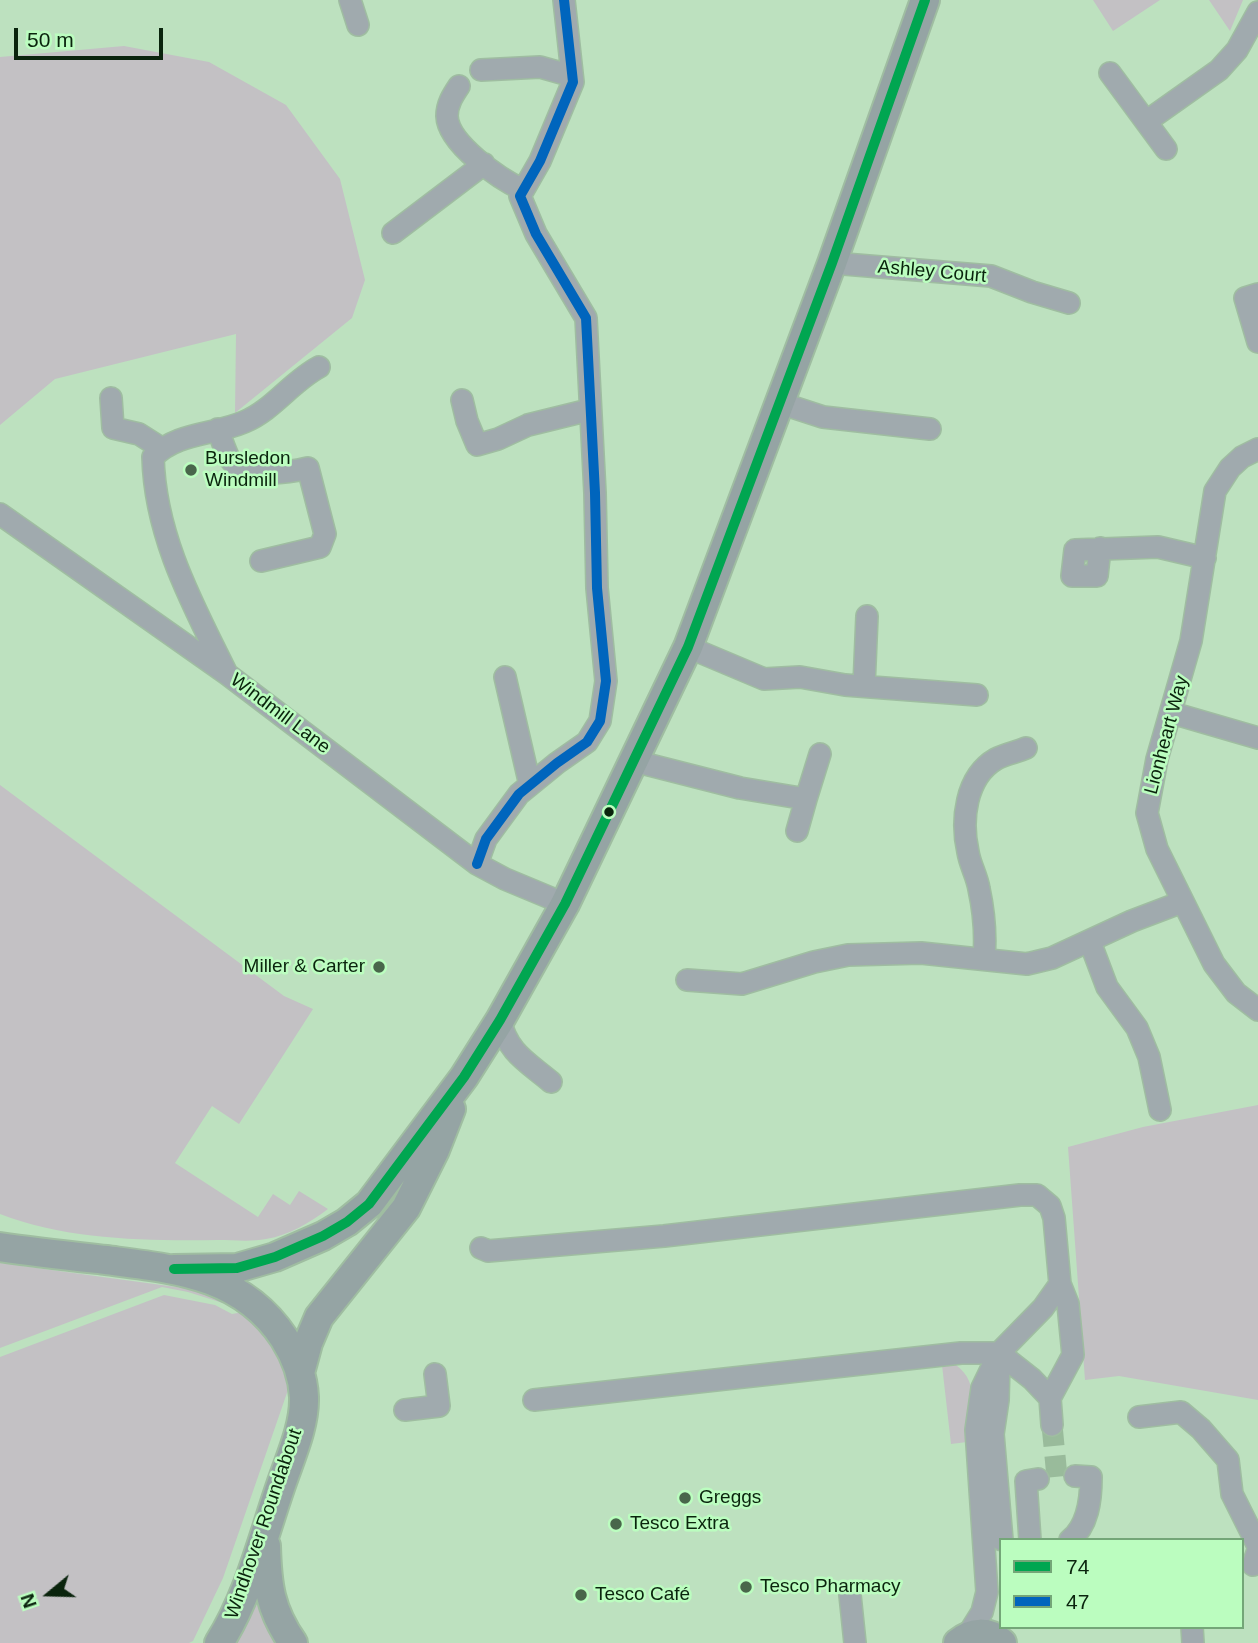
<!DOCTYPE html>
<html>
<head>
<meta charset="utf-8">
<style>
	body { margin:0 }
	#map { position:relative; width:1258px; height:1643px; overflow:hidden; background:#bde1bf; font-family:Arial,sans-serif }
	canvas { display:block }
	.legend { position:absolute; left:999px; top:1538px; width:245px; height:91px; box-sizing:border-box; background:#bbfdbf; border:2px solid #74a678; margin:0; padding:9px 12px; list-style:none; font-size:21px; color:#0a240d }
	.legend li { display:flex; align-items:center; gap:14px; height:35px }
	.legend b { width:35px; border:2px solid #74a678 }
	.north { position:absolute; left:14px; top:1559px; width:70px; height:70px; -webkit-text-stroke:5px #bbfdbf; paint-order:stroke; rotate:251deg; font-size:19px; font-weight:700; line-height:28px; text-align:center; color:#0a240d }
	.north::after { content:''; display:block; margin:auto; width:24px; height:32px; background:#0a240d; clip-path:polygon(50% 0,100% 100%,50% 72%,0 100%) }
	.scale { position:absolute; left:14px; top:28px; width:149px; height:32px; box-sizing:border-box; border:4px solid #0a240d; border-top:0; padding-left:9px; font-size:21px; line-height:24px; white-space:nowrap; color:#0a240d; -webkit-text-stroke:5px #bbfdbf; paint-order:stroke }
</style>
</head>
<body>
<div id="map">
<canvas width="1258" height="1643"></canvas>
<ul class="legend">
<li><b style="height:9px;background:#00a651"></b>74</li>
<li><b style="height:9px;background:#0065bd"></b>47</li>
</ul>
<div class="north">N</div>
<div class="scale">50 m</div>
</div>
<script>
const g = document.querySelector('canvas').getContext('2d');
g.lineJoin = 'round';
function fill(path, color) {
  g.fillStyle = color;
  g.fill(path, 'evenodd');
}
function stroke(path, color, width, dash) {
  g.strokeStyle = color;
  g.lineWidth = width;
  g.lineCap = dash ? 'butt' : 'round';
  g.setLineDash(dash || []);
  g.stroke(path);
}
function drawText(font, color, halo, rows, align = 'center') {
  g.font = font + ' Arial,sans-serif';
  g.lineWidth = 5;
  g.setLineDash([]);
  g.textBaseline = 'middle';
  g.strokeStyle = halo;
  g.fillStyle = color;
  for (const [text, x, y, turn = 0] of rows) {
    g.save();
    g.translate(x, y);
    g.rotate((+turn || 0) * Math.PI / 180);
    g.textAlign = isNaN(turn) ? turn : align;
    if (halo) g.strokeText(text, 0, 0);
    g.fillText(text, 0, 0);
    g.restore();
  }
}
fill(new Path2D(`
	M 1093,0 L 1160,0 L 1113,31 Z
	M 1209,0 L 1243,0 L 1230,31 Z
	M 124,46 L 209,62 L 286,105 L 340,179 L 365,280 L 352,318 L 235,413 L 236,334 L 55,379 L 0,425 L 0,57 Z
	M 0,785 L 284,996 L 313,1009 L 239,1124 L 212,1106 L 175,1163 L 258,1217 L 273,1194 L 290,1205 L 299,1191 L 328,1209 C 309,1223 290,1235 266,1239 C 251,1242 233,1240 218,1240 C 146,1241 67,1240 0,1214 Z
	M 1258,1105 L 1258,1400 L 1119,1376 L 1085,1380 L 1068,1147 L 1143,1127 Z
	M 0,1263 L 191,1289 L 230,1302 L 226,1304 L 188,1292 L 162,1287 L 0,1348 Z
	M 164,1295 L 215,1305 L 232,1314 L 243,1312 C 266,1333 284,1355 289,1387 L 223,1578 L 193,1641 L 189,1643 L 0,1643 L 0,1357 Z
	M 942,1365 L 956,1365 C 982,1384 970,1415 967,1442 L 951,1444 Z
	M 253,1604 L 261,1607 L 280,1643 L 237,1643 Z`), '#c3c1c4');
stroke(new Path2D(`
	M 1052,1425 L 1057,1477`), '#99bb9b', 21, [21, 10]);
const minor = new Path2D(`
	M 350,0 L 358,25
	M 481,70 L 540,67 L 572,76
	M 1110,73 L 1166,149
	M 459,86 C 453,95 447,104 447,116 C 448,144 500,179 523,190
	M 1147,121 L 1219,70 L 1237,50 L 1258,12
	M 393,233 L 484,164
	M 832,263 L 991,276 L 1032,292 L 1069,303
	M 1258,294 L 1245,298 L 1258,342
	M 111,398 L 113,428 L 139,434 L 161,448
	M 462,400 L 467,421 L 477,445 L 498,439 L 528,425 L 589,410
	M 780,403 L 823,417 L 930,429
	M 218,429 C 221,438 224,448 228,456 C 240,479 287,473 308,468 L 325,534 L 320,547 L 261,561
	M 1258,449 L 1242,457 L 1230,468 L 1215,491 L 1191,641 L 1157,759 L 1147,813 L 1157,849 L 1214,964 L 1236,993 L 1258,1010
	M 0,514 L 227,674 L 477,864 L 505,879 L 565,904
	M 1100,548 L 1097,576 L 1072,576 L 1075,550 L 1158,547 L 1205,558
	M 688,647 L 764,679 L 800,677 L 845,685 L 977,695
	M 226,672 C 192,603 155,536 153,457 C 177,432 214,435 244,422 C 273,410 291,382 319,367
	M 505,677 L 530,785
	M 864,686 L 867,616
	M 1172,713 L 1258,738
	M 634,761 L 740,788 L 806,799 L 820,754
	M 797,831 L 806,799
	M 477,864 L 486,839 L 519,794 L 557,763 L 587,742 L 600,721 L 606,681 L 597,588 L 595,493 L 586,318 L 536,234 L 520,196 L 540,161 L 573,82 L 564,0
	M 1090,942 L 1107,987 L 1137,1028 L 1149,1057 L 1160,1110
	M 984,959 C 986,935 984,912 979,889 C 977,876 970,865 968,852 C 961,821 965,777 996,759 C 1005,754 1017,752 1026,748
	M 687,980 L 742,984 L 814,962 L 848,955 L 921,953 L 1027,964 L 1052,958 L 1132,921 L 1182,902
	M 500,1020 C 508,1053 526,1061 551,1082
	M 481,1248 L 488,1251 L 664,1236 L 1020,1195 L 1037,1195 L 1050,1206 L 1054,1218 L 1060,1284 L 1043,1308 L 999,1353 L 982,1388 L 976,1430 L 987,1592 L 982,1612 L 967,1636
	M 999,1362 L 998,1400 L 993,1434 L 1002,1540
	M 534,1400 L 961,1353 L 999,1353 L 1032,1379 L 1050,1398
	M 405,1410 L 439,1406 L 435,1374
	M 1139,1417 L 1181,1412 L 1201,1429 L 1228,1460 L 1232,1494 L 1258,1546
	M 1052,1425 L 1050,1398 L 1073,1355 L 1068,1304 L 1060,1284
	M 1030,1540 L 1026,1481 L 1038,1479
	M 1070,1540 C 1088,1526 1091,1500 1091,1477 L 1075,1476
	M 1253,1565 L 1258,1550
	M 850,1595 L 855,1643
	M 1192,1627 L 1193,1643`);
const major = new Path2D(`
	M 0,1247 C 35,1252 71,1256 106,1260 C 175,1269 242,1274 284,1338 C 296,1357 303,1375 304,1397 C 305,1426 290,1458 281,1485 C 263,1537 249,1596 219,1643
	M 174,1269 L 237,1268 L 275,1257 L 323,1236 L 347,1222 L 369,1204 L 464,1077 L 500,1020 L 565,904 L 688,647 L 832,263 L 925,0
	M 301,1369 L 308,1343 L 319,1317 L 406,1208 L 435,1150 L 451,1109
	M 266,1546 C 267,1585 270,1610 293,1643
	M 958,1643 C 972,1631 988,1630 1002,1643`);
stroke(minor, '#9fbda1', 24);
stroke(major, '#9fbda1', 32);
stroke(minor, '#a0aaae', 21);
stroke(major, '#95a4a4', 28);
stroke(new Path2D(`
	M 174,1269 L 237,1268 L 275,1257 L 323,1236 L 347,1222 L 369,1204 L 464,1077 L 500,1020 L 565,904 L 688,647 L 832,263 L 925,0`), '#00a651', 10);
stroke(new Path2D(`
	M 477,864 L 486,839 L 519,794 L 557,763 L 587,742 L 600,721 L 606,681 L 597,588 L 595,493 L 586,318 L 536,234 L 520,196 L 540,161 L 573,82 L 564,0`), '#0065bd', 10);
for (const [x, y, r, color] of [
	[191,470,7,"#49664b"],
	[609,812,6,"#0a240d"],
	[379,967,7,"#49664b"],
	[685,1498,7,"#49664b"],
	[616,1524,7,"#49664b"],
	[746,1587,7,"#49664b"],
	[581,1595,7,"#49664b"]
]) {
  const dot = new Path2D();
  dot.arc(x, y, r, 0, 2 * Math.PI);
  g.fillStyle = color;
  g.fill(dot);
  stroke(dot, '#bbfdbf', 2.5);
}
drawText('19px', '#0a240d', '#bbfdbf', [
	["Ashley Court",932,272,5],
	["Windmill Lane",280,714,37],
	["Lionheart Way",1167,735,-75],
	["Windhover Roundabout",264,1524,-71]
]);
drawText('19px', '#0a240d', '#bbfdbf', [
	["Bursledon",205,459],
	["Windmill",205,481],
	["Miller & Carter",365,967,"right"],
	["Greggs",699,1498],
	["Tesco Extra",630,1524],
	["Tesco Pharmacy",760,1587],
	["Tesco Café",595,1595]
], 'left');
</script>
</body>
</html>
